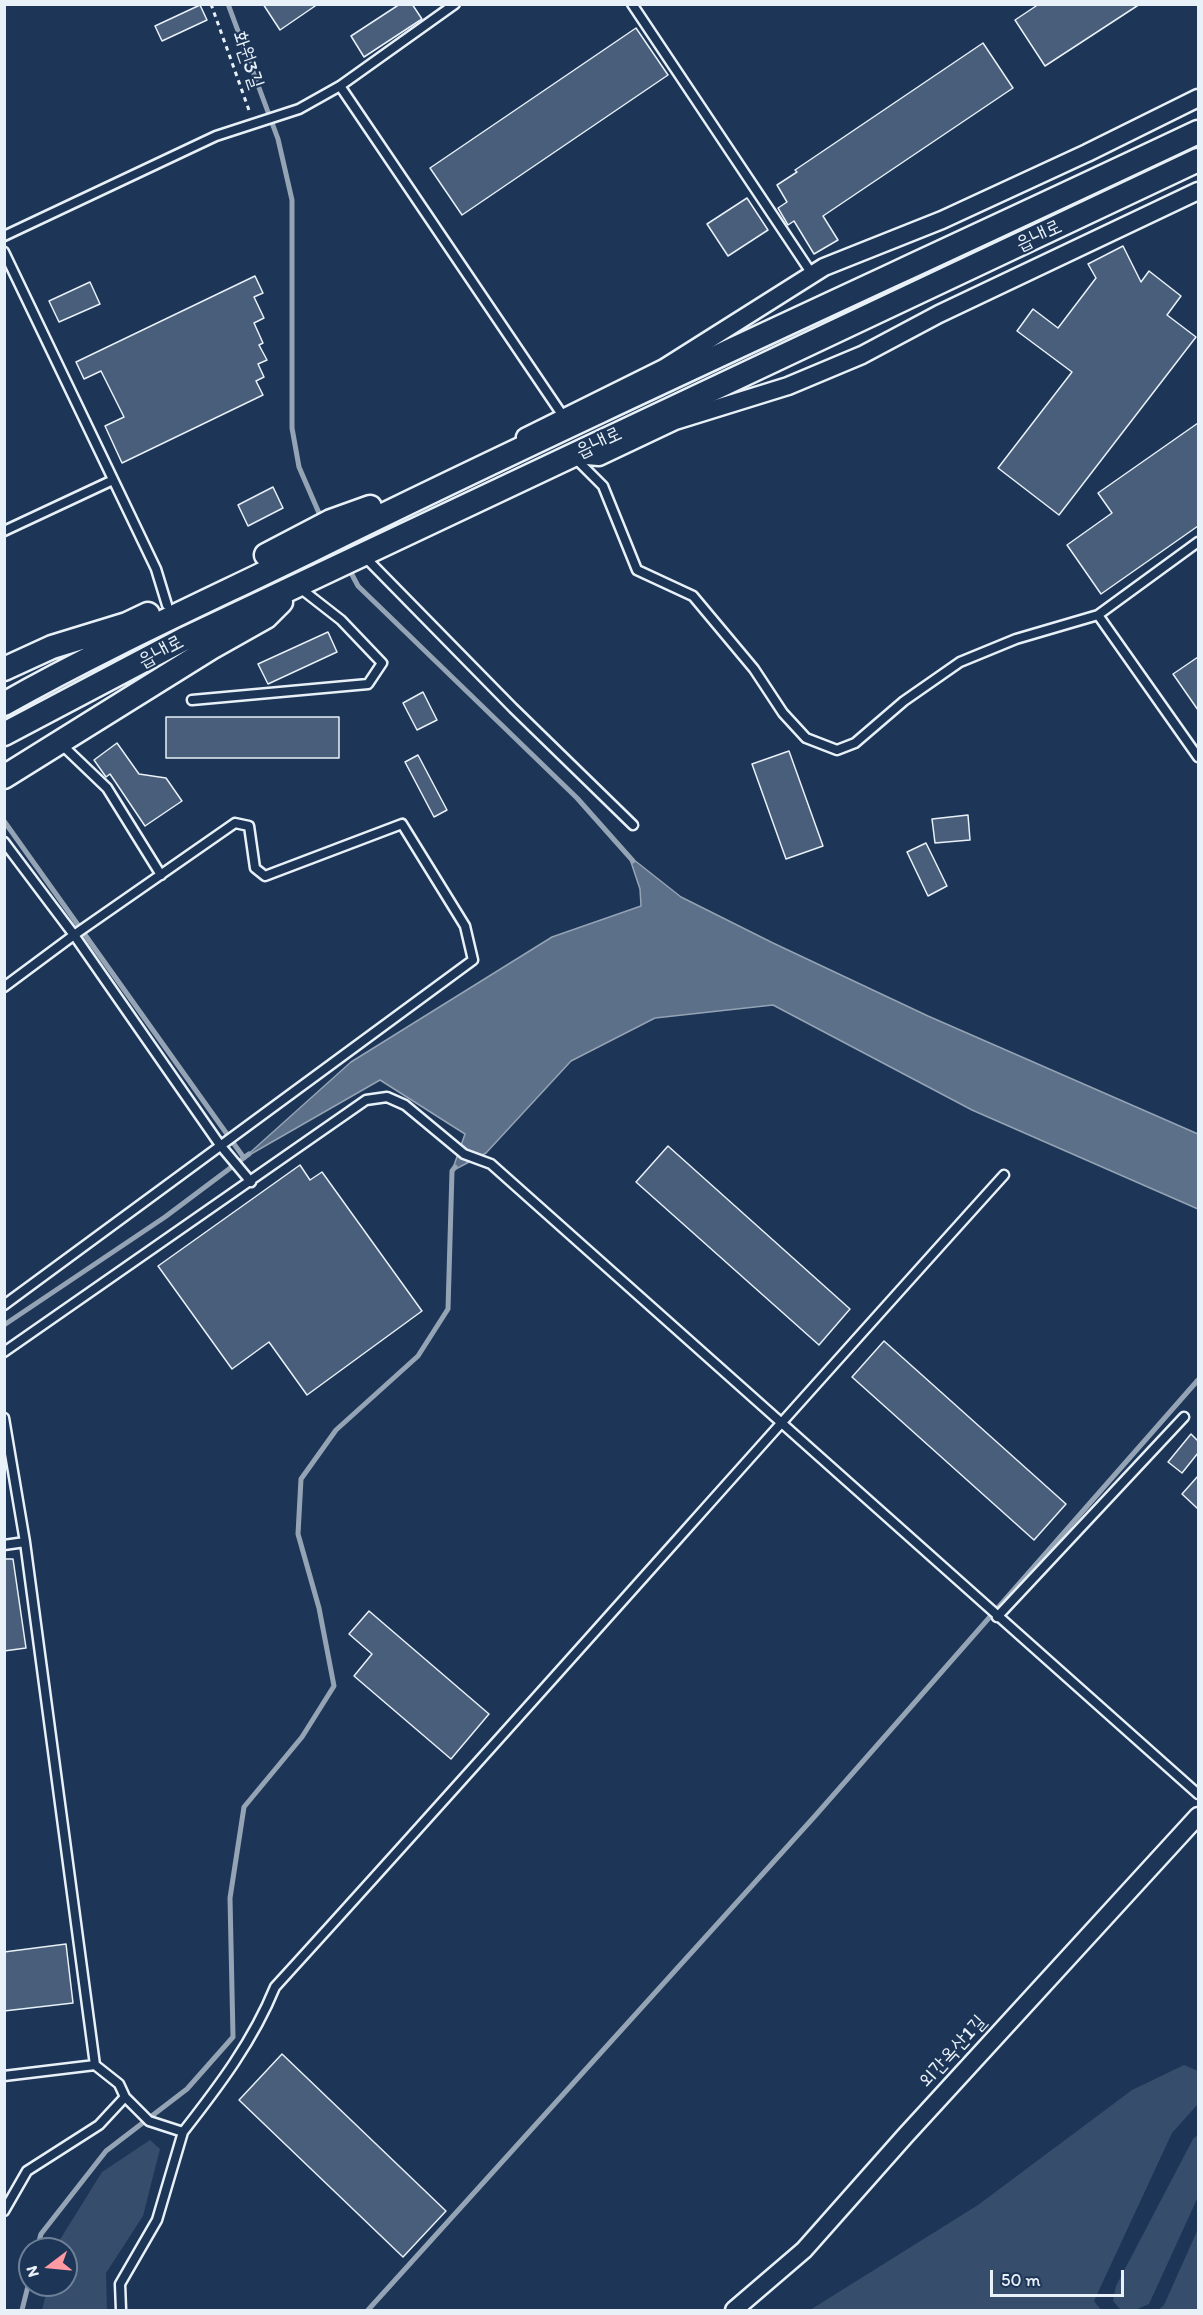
<!DOCTYPE html>
<html>
<head>
<meta charset="utf-8">
<style>
	body { margin:0 }
	#map { position:relative; width:1203px; height:2315px; overflow:hidden; background:#1d3557; font-family:Itim,sans-serif }
	canvas { display:block }
	.frame { position:absolute; inset:0; border:6px solid #e8f1f8; pointer-events:none }
	.north { position:absolute; left:18px; top:2237px; width:60px; height:60px; box-sizing:border-box; background:#1d3557; border:2px solid #6e8097; border-radius:50%; rotate:254deg; font-size:16px; font-weight:700; line-height:24px; text-align:center; color:#e8f1f8 }
	.north::after { content:''; display:block; margin:auto; width:21px; height:27px; background:#ff9aa2; clip-path:polygon(50% 0,100% 100%,50% 72%,0 100%) }
	.scale { position:absolute; left:990px; top:2270px; width:134px; height:27px; box-sizing:border-box; border:3px solid #e8f1f8; border-top:0; padding-left:8px; font-size:18px; line-height:21px; white-space:nowrap; color:#e8f1f8; -webkit-text-stroke:4px #1d3557; paint-order:stroke }
</style>
</head>
<body>
<div id="map">
<canvas width="1203" height="2315"></canvas>
<div class="frame"></div>
<div class="north">N</div>
<div class="scale">50 m</div>
</div>
<script>
const g = document.querySelector('canvas').getContext('2d');
g.lineJoin = 'round';
function fill(path, color) {
  g.fillStyle = color;
  g.fill(path, 'evenodd');
}
function stroke(path, color, width, dash) {
  g.strokeStyle = color;
  g.lineWidth = width;
  g.lineCap = dash ? 'butt' : 'round';
  g.setLineDash(dash || []);
  g.stroke(path);
}
function drawText(font, color, halo, rows, align = 'center') {
  g.font = font + ' Itim,"Poor Story",sans-serif';
  g.lineWidth = 4.5;
  g.setLineDash([]);
  g.textBaseline = 'middle';
  g.strokeStyle = halo;
  g.fillStyle = color;
  for (const [text, x, y, turn = 0] of rows) {
    g.save();
    g.translate(x, y);
    g.rotate((+turn || 0) * Math.PI / 180);
    g.textAlign = isNaN(turn) ? turn : align;
    if (halo) g.strokeText(text, 0, 0);
    g.fillText(text, 0, 0);
    g.restore();
  }
}
fill(new Path2D(`
	M 1184,2065 L 1198,2071 L 1198,2104 L 1172,2133 L 1094,2301 L 1101,2310 L 810,2310 L 978,2205 L 1132,2090 Z
	M 1198,2135 L 1198,2197 L 1149,2304 L 1135,2310 L 1120,2309 L 1113,2301 L 1116,2286 L 1193,2139 Z
	M 150,2140 L 160,2149 L 143,2216 L 106,2273 L 107,2310 L 42,2310 L 48,2285 L 66,2285 L 66,2249 L 56,2249 L 56,2246 L 102,2172 Z
	M 1198,2229 L 1198,2310 L 1158,2310 L 1164,2305 Z`), '#374d6c');
const water = new Path2D(`
	M 629,856 L 681,897 L 773,943 L 928,1016 L 1198,1134 L 1198,1209 L 972,1110 L 773,1005 L 655,1018 L 571,1061 L 486,1153 L 452,1171 L 465,1134 L 380,1080 L 244,1158 L 351,1062 L 552,937 L 641,906 L 640,889 Z`);
fill(water, '#5d7089');
stroke(water, '#95a4b5', 1.5);
stroke(new Path2D(`
	M 228,4 L 278,139 L 292,200 L 292,428 L 299,467 L 322,520
	M 348,567 L 358,586 L 577,798 L 633,861
	M 4,821 L 244,1158
	M 4,1325 L 165,1217 L 249,1154
	M 37,2249 L 41,2234 L 106,2151 L 187,2089 L 233,2037 L 230,1898 L 244,1807 L 302,1737 L 334,1686 L 319,1608 L 298,1534 L 301,1479 L 336,1430 L 418,1356 L 448,1309 L 452,1171 L 455,1167
	M 22,2310 L 30,2278
	M 368,2310 L 815,1816 L 1198,1380`), '#95a4b5', 5);
const building = new Path2D(`
	M 263,4 L 318,4 L 280,30 Z
	M 400,4 L 412,4 L 422,19 L 364,57 L 351,36 Z
	M 1039,4 L 1140,4 L 1045,66 L 1015,20 Z
	M 200,5 L 207,20 L 162,41 L 155,26 Z
	M 636,28 L 668,75 L 462,215 L 430,168 Z
	M 983,43 L 1013,88 L 823,216 L 838,240 L 814,254 L 794,221 L 788,225 L 778,208 L 787,202 L 777,185 L 797,172 L 795,170 Z
	M 747,198 L 768,230 L 728,256 L 707,224 Z
	M 1123,246 L 1141,282 L 1149,271 L 1181,296 L 1167,315 L 1196,337 L 1059,515 L 998,468 L 1072,372 L 1017,331 L 1033,309 L 1058,328 L 1096,278 L 1088,264 Z
	M 255,276 L 263,293 L 254,297 L 264,318 L 254,323 L 263,343 L 259,345 L 267,360 L 258,364 L 264,377 L 256,381 L 263,395 L 122,463 L 105,426 L 124,417 L 101,371 L 84,379 L 76,362 Z
	M 90,282 L 100,304 L 59,322 L 49,301 Z
	M 1198,423 L 1198,526 L 1101,594 L 1067,545 L 1112,513 L 1098,493 Z
	M 273,487 L 283,508 L 248,526 L 238,505 Z
	M 328,632 L 337,652 L 268,684 L 258,664 Z
	M 1198,657 L 1198,710 L 1173,674 Z
	M 423,692 L 437,720 L 417,730 L 403,703 Z
	M 166,717 L 339,717 L 339,758 L 166,758 Z
	M 117,743 L 139,774 L 166,778 L 182,801 L 145,826 L 110,774 L 106,777 L 94,760 Z
	M 789,751 L 823,846 L 786,859 L 752,764 Z
	M 418,755 L 447,810 L 434,817 L 405,762 Z
	M 968,815 L 970,840 L 935,843 L 932,819 Z
	M 926,843 L 947,886 L 928,896 L 907,852 Z
	M 668,1146 L 850,1309 L 819,1345 L 636,1182 Z
	M 300,1165 L 310,1180 L 322,1172 L 422,1311 L 307,1395 L 269,1342 L 232,1369 L 158,1266 Z
	M 884,1341 L 1066,1504 L 1034,1540 L 852,1377 Z
	M 1191,1434 L 1198,1441 L 1198,1453 L 1182,1473 L 1168,1462 Z
	M 1198,1476 L 1198,1509 L 1182,1494 Z
	M 4,1559 L 13,1559 L 26,1648 L 4,1651 Z
	M 369,1611 L 489,1714 L 451,1759 L 354,1676 L 372,1654 L 349,1634 Z
	M 66,1944 L 73,2003 L 4,2011 L 4,1952 Z
	M 282,2054 L 446,2211 L 403,2257 L 239,2100 Z`);
fill(building, '#495e7a');
stroke(building, '#e8f1f8', 1.5);
const lane = new Path2D(`
	M 632,4 L 812,274
	M 340,86 L 563,416
	M 4,236 L 216,136 L 299,109 L 340,86 L 455,4
	M 4,252 L 156,569 L 167,605
	M 575,458 L 603,486 L 637,570 L 693,596 L 754,669 L 783,713 L 806,738 L 837,750 L 855,743 L 904,701 L 960,662 L 1016,639 L 1098,615 L 1198,542
	M 4,531 L 113,480
	M 363,555 L 513,708 L 633,825
	M 1098,615 L 1198,757
	M 192,700 L 368,684 L 382,663 L 341,620 L 300,588
	M 60,743 L 107,788 L 161,875
	M 4,842 L 74,935 L 220,1145 L 251,1182
	M 4,987 L 74,935 L 235,823 L 249,826 L 255,868 L 265,876 L 402,824 L 465,926 L 473,960 L 4,1305
	M 4,1352 L 366,1100 L 387,1097 L 405,1105 L 464,1154 L 491,1164 L 1198,1794
	M 4,1418 L 25,1542 L 95,2065
	M 4,1545 L 25,1542
	M 997,1617 L 1184,1417
	M 4,2076 L 95,2065 L 119,2084 L 125,2097 L 149,2121 L 183,2132 C 219,2086 253,2041 275,1987 C 520,1718 760,1445 1004,1175
	M 4,2211 L 27,2171 L 99,2125 L 125,2097
	M 121,2310 L 120,2284 L 157,2220 L 183,2132`);
const street = new Path2D(`
	M 525,437 L 664,368 L 824,267 L 942,220 L 1087,153 L 1198,98
	M 574,455 L 599,457 L 675,421 L 788,386 L 862,355 L 939,314 L 1198,191
	M 734,2310 L 804,2250 L 905,2136 L 1198,1816`);
const secondary = new Path2D(`
	M 266,555 L 331,521 L 370,507
	M 4,669 L 52,647 L 127,624 L 148,614
	M 4,704 C 105,647 210,600 314,549 C 606,405 904,271 1198,132
	M 4,734 L 184,639 L 1198,160
	M 4,777 L 211,648 L 266,617 L 281,602`);
stroke(lane, '#e8f1f8', 13);
stroke(street, '#e8f1f8', 21);
stroke(secondary, '#e8f1f8', 27);
stroke(new Path2D(`
	M 211,4 L 250,113`), '#e8f1f8', 3, [4.5, 4.5]);
stroke(lane, '#1d3557', 8);
stroke(street, '#1d3557', 16);
stroke(secondary, '#1d3557', 22);
drawText('20px', '#e8f1f8', '#1d3557', [
	["화원3길",247,60,71],
	["읍내로",1039,236,-25],
	["읍내로",599,443,-25],
	["읍내로",161,652,-28],
	["외간옥산1길",953,2052,-48]
]);
</script>
</body>
</html>
